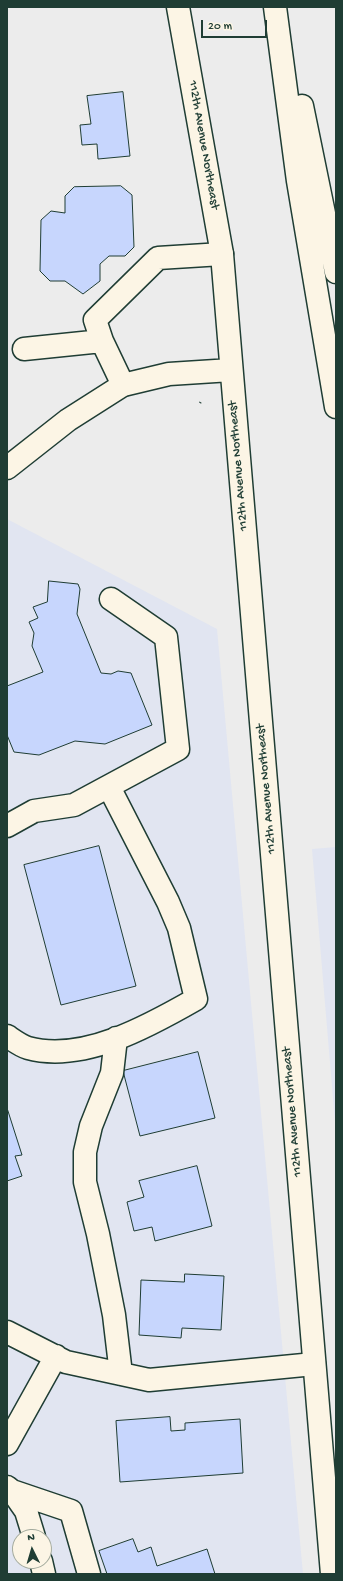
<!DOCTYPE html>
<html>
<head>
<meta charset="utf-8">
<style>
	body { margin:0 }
	#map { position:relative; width:343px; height:1581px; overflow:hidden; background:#ececec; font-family:"Gochi Hand",sans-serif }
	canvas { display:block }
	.frame { position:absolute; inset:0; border:8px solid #1f3d34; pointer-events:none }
	.north { position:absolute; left:12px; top:1529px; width:40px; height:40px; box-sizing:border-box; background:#fcf5e5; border:1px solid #a4ab9e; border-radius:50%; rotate:355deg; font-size:11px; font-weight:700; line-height:16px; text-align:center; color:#1f3d34 }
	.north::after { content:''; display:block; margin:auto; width:14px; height:18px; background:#1f3d34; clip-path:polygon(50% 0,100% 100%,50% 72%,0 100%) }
	.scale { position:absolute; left:201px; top:20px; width:66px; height:18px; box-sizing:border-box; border:2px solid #1f3d34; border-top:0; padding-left:5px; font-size:12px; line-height:14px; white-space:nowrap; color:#1f3d34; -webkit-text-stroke:3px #fcf5e5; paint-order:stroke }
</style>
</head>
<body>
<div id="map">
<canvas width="343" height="1581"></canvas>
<div class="frame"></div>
<div class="north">N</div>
<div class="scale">20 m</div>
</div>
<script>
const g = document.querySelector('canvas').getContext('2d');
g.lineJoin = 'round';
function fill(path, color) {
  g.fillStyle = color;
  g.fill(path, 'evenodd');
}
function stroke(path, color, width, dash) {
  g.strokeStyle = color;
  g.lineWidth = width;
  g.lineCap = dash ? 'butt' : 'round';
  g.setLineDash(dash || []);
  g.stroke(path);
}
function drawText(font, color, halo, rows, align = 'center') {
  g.font = font + ' "Gochi Hand",sans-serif';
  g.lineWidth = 3;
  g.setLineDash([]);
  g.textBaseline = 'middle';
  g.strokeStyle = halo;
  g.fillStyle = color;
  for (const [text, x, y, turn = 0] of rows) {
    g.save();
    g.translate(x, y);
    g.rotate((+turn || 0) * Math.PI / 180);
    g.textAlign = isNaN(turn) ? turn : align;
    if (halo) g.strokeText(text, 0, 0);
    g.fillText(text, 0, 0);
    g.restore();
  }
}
fill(new Path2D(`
	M 7,519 L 217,629 L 303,1574 L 7,1574 ZM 20,1537 L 44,1537 L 44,1561 L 20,1561 Z
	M 336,847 L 336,1134 L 312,849 Z`), '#e1e5f1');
const building = new Path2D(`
	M 123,92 L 130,156 L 98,159 L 97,144 L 82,145 L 80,125 L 91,124 L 87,96 Z
	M 121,186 L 132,195 L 134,247 L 125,256 L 109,256 L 100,264 L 100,281 L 83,294 L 65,281 L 50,281 L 40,271 L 41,220 L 51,211 L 65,213 L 65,196 L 74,187 Z
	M 49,581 L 78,584 L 80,589 L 77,614 L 101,673 L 111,674 L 118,671 L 131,673 L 152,725 L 105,744 L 75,741 L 39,755 L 14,752 L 7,735 L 7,686 L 43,672 L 32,646 L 34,633 L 29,622 L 38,618 L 33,607 L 47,602 Z
	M 99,846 L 136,986 L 61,1005 L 24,865 Z
	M 198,1052 L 215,1118 L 140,1136 L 123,1071 Z
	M 7,1108 L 22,1155 L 15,1156 L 22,1176 L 7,1181 Z
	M 197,1166 L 212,1226 L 155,1241 L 152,1227 L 134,1231 L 127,1202 L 144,1197 L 139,1181 Z
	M 185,1274 L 224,1276 L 221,1330 L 182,1328 L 181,1338 L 139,1335 L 141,1280 L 184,1282 Z
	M 170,1417 L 171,1431 L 185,1430 L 185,1423 L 240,1419 L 243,1473 L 120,1482 L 116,1421 Z
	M 133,1539 L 138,1552 L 151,1547 L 157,1566 L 207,1549 L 215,1574 L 107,1574 L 99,1551 Z`);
fill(building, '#c7d6fd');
stroke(building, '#1f3d34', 1);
const minor = new Path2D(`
	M 24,349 L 102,341
	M 123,385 L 102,341 L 95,320 L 158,258 L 222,254
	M 7,826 L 34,811 L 74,805 L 178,749 L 166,637 L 111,599
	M 7,1036 C 13,1040 21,1046 28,1048 C 83,1063 149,1026 196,999 L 179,928 L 168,902 L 109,787
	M 116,1038 L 112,1073 L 91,1126 L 85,1152 L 85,1182 L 98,1234 L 114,1315 L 121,1374
	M 7,1332 L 66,1362 L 149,1380 L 314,1364
	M 7,1444 L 56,1356
	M 7,1487 L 12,1491 L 71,1511 L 89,1574
	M 12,1491 L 26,1511 L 34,1537
	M 41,1561 L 44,1574`);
const major = new Path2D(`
	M 178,7 L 222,254 L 332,1574
	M 7,468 L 68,420 L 123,385 L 169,374 L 231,370`);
const highway = new Path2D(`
	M 275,7 L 298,181 L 336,407
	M 302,106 L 336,272`);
stroke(minor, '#1f3d34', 25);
stroke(major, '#1f3d34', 25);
stroke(highway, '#1f3d34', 25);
stroke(new Path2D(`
	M 200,403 L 202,400`), '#1f3d34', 2.5, [1, 3]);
stroke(minor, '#fcf5e5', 22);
stroke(major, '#fcf5e5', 22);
stroke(highway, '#fcf5e5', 22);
drawText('13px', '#1f3d34', '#fcf5e5', [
	["112th Avenue Northeast",203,145,80],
	["112th Avenue Northeast",239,466,-95],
	["112th Avenue Northeast",267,789,-95],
	["112th Avenue Northeast",293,1112,-95]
]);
</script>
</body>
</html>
